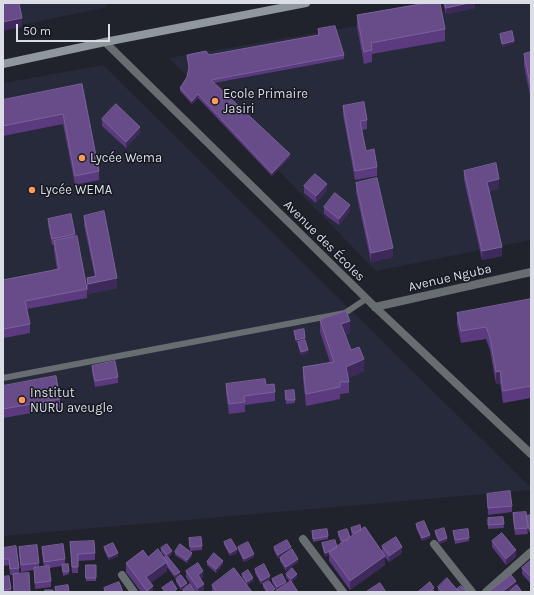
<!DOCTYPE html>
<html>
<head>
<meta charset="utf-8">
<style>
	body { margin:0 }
	#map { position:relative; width:534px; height:595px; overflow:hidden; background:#20222c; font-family:Karla,sans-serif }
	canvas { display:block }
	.frame { position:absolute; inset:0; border:4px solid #dbdde4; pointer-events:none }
	.scale { position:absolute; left:16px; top:24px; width:94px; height:18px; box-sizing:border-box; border:2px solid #dbdde4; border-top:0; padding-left:5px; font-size:12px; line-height:14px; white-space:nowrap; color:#dbdde4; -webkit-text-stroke:3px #171922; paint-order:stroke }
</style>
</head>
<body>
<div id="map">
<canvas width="534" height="595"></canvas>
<div class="frame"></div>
<div class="scale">50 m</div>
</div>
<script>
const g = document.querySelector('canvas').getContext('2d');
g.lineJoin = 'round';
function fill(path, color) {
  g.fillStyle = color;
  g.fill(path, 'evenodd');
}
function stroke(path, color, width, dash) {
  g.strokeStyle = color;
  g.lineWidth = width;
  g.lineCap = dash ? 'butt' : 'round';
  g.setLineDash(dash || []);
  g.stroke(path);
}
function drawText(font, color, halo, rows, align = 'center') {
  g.font = font + ' Karla,sans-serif';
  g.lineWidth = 3;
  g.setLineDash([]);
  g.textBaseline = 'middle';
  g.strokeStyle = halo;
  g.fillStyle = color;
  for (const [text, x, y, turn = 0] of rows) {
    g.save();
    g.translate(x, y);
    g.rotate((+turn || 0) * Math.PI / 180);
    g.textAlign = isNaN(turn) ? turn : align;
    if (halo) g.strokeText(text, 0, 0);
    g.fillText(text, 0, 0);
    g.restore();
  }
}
fill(new Path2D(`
	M 3,3 L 107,3 L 107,7 L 3,29 Z
	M 490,3 L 531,3 L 531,240 L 376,271 L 169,58 Z
	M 103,65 L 531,488 L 531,490 L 3,536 L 3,83 Z`), '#272a3a');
stroke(new Path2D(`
	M 3,378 L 345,313 L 366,299`), '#686d71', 6);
stroke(new Path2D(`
	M 105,42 L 375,307 L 531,454
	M 375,307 L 531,272
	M 303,539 L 343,592
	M 434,544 L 472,592
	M 122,575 L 134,592
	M 486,592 L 531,552`), '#686d71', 8);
stroke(new Path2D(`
	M 3,64 L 105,42 L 306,3`), '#90979d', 8);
fill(new Path2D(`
	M 419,3 L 440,3 L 445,29 L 445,41 L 372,54 L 372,62 L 364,64 L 357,27 L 357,15 L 419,4 Z
	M 443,3 L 475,3 L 475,8 L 446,14 Z
	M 318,29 L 344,55 L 344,59 L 214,83 L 290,157 L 272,176 L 198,98 L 192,104 L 180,91 L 180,88 L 187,77 L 189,69 L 187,58 L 187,55 L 209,55 L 318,35 Z
	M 531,52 L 531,100 L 524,66 L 524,54 Z
	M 82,84 L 99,171 L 99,180 L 75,185 L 63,124 L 3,136 L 3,100 Z
	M 343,106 L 367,120 L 367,129 L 362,130 L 366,151 L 377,167 L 377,176 L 355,180 L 343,115 Z
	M 102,119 L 140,133 L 126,148 L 102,126 Z
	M 464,171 L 499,188 L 489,191 L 502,256 L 482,260 L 464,180 Z
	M 356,183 L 393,257 L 371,262 L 356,192 Z
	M 304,186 L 327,190 L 316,203 L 304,193 Z
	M 324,207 L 350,211 L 339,225 L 324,214 Z
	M 84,216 L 117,288 L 88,294 L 87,288 L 87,278 L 95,277 L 84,225 Z
	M 48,219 L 75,234 L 75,237 L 87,289 L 87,298 L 27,309 L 30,324 L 30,333 L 4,338 L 3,331 L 3,280 L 57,270 L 54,250 L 54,245 L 52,245 L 48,225 Z
	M 531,299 L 531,398 L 503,403 L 500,383 L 496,384 L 490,350 L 486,339 L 461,343 L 457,324 L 457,313 Z
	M 320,320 L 350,333 L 345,335 L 351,350 L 364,371 L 348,378 L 349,382 L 349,393 L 340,394 L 340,399 L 306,406 L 303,379 L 303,367 L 330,362 L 320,332 Z
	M 294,331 L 305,340 L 308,353 L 301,355 L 298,345 L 298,342 L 296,343 Z
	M 92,366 L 118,377 L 118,383 L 95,387 L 92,372 Z
	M 226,384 L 266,385 L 275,392 L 275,401 L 245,405 L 245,412 L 229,414 L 226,393 Z
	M 3,386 L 60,399 L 60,408 L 3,418 Z
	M 285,391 L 295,400 L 295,403 L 286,404 Z
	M 487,494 L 512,506 L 512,512 L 488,515 Z
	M 513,513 L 526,516 L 531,515 L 531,532 L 529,532 L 527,525 L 528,534 L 515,535 L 513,519 Z
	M 503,517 L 504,528 L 488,529 L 488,518 Z
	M 416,524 L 430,538 L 422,541 L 416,528 Z
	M 351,528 L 361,530 L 382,551 L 382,546 L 402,553 L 389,562 L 385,557 L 385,565 L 350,590 L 329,561 L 329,555 L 325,556 L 322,546 L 322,543 L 337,547 L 341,544 L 338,535 L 338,532 L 350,537 L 352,536 L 351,531 Z
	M 312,531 L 328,536 L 328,539 L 313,542 Z
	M 435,531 L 447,541 L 439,544 L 435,534 Z
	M 453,531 L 469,538 L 469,541 L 455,544 Z
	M 189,541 L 202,546 L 202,550 L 190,551 Z
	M 492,541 L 516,557 L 506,565 L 492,547 Z
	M 70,542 L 95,553 L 95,560 L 78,561 L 78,573 L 72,573 Z
	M 224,542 L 237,553 L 230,556 L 224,545 Z
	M 19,547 L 39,563 L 39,568 L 44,567 L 42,553 L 42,547 L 65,559 L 65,564 L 69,571 L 69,574 L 63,576 L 62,566 L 49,568 L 51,581 L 51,587 L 35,589 L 34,570 L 21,572 L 19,553 Z
	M 104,547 L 118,556 L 109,560 L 104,550 Z
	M 238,547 L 254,557 L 244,562 L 238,550 Z
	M 274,547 L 291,549 L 298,562 L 286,571 L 280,561 L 280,558 L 285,554 L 278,558 L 274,551 Z
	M 3,548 L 19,568 L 19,574 L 30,592 L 14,592 L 13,575 L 10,575 L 9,565 L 3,566 Z
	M 161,548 L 172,554 L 168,557 L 180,575 L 175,578 L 167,567 L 167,571 L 150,583 L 153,592 L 141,592 L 126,572 L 126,563 L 148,557 L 164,558 L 166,557 L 161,552 Z
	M 175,552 L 192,556 L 187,563 L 175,555 Z
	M 207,562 L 223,564 L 216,573 L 207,565 Z
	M 531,562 L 531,584 L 522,574 L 522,568 Z
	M 86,565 L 96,565 L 96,581 L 86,581 Z
	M 255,569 L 270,579 L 261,584 L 255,573 Z
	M 186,571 L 203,577 L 200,579 L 204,590 L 201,592 L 196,592 L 186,577 Z
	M 242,574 L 253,581 L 247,585 L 242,577 Z
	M 286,574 L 297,577 L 291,582 L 298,592 L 276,592 L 277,591 L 272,582 L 272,579 L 286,584 L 290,582 L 286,577 Z
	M 3,577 L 11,589 L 11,592 L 3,592 Z
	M 176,579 L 187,587 L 195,592 L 183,592 L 183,590 L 185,588 L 181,590 L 176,582 Z
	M 263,584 L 275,592 L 266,592 L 263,587 Z
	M 212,585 L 252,592 L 212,592 Z
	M 438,587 L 457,589 L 467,592 L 438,592 Z`), '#5b3a80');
fill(new Path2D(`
	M 469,3 L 475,3 L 475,8 L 446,14 L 446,8 Z
	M 22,18 L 22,27 L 3,31 L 3,22 Z
	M 514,41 L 514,44 L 502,47 L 502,44 Z
	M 198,94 L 198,98 L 192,104 L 192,101 Z
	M 140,127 L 140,133 L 126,148 L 126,142 Z
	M 290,154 L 290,157 L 272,176 L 272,173 Z
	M 499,179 L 499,188 L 487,191 L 487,182 Z
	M 327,184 L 327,190 L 316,203 L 316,196 Z
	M 350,205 L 350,211 L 339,225 L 339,219 Z
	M 502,247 L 502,256 L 482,260 L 482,251 Z
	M 393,248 L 393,257 L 371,262 L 371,253 Z
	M 117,278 L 117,288 L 88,294 L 88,284 Z
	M 350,321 L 350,333 L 341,336 L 341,324 Z
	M 305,338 L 305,341 L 296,343 L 296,340 Z
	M 308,350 L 308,353 L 301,355 L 301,352 Z
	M 364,359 L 364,371 L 346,379 L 346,367 Z
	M 500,371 L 500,383 L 496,384 L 496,372 Z
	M 430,535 L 430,538 L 422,541 L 422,538 Z
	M 447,538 L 447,541 L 439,544 L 439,541 Z
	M 291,547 L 291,550 L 278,558 L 278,555 Z
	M 402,547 L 402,553 L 389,562 L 389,556 Z
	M 237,549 L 237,553 L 230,556 L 230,553 Z
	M 338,549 L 329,552 L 329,555 L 325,556 L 325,553 Z
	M 516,550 L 516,557 L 506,565 L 506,559 Z
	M 172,551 L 172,554 L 166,558 L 166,555 Z
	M 118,553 L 118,556 L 109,560 L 109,557 Z
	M 192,553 L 192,556 L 187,563 L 187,560 Z
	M 254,554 L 254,557 L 244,562 L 244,559 Z
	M 385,556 L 385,565 L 350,590 L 350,581 Z
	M 298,559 L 298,562 L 286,571 L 286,567 Z
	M 223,561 L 223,564 L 216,573 L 216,569 Z
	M 167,562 L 167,571 L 146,587 L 146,577 Z
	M 203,571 L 203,577 L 198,581 L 198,575 Z
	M 180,572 L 180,575 L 175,578 L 175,575 Z
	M 297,574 L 297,577 L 291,583 L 291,579 Z
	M 270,576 L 270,579 L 261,584 L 261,581 Z
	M 253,578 L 253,581 L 247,585 L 247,582 Z
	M 516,581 L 516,588 L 510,592 L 502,592 Z
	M 286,582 L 286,585 L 277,591 L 277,587 Z
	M 187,583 L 187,587 L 181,590 L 181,587 Z
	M 204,584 L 204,590 L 201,592 L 198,592 L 198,588 Z
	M 153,586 L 153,592 L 147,592 L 147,591 Z`), '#3d295a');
const building = new Path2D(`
	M 3,3 L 19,3 L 22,18 L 3,22 Z
	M 421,3 L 440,3 L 445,29 L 371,43 L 372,50 L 364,52 L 357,15 L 421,4 Z
	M 445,3 L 469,3 L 446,8 Z
	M 335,26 L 344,55 L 211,80 L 290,154 L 272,173 L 198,94 L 192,101 L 180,88 L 187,77 L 189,67 L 187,55 L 206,51 L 209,55 L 319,35 L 318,29 Z
	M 512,31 L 514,41 L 502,44 L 500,34 Z
	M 531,52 L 531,88 L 524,54 Z
	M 82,84 L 99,171 L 75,176 L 63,114 L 3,126 L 3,100 Z
	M 364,102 L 367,120 L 360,121 L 366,151 L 374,149 L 377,167 L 355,171 L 343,106 Z
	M 116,104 L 140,127 L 126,142 L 102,119 Z
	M 496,163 L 499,179 L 487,182 L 502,247 L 482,251 L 464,171 Z
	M 315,174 L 327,184 L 316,196 L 304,186 Z
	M 377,178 L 393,248 L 371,253 L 356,183 Z
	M 335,193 L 350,205 L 339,219 L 324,207 Z
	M 104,211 L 117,278 L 88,284 L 87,278 L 96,276 L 84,216 Z
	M 71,214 L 75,234 L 52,239 L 48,219 Z
	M 77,236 L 87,289 L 25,301 L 30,324 L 4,329 L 3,322 L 3,280 L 59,269 L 54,241 Z
	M 531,299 L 531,386 L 503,391 L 500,371 L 496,372 L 490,338 L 486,327 L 461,331 L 457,313 Z
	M 346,311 L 350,321 L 341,324 L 351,350 L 359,347 L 364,359 L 346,367 L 349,382 L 340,382 L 340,387 L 306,394 L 303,367 L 334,362 L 320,320 Z
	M 304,329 L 305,338 L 296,340 L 294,331 Z
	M 305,340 L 308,350 L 301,352 L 298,342 Z
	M 115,361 L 118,377 L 95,381 L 92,366 Z
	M 56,376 L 60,399 L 3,409 L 3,386 Z
	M 265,379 L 266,385 L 274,384 L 275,392 L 244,396 L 245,402 L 229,404 L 226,384 Z
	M 294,390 L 295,400 L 286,400 L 285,391 Z
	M 510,491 L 512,506 L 488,508 L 487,494 Z
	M 526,512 L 528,528 L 515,529 L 513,513 Z
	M 531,515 L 531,529 L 529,529 L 526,516 Z
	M 503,517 L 504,524 L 488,525 L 488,518 Z
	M 424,521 L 430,535 L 422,538 L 416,524 Z
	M 360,525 L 361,530 L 357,532 L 353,533 L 351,528 Z
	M 365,527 L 385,556 L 350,581 L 329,552 Z
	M 444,528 L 447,538 L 439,541 L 435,531 Z
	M 327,529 L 328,536 L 313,539 L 312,531 Z
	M 347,529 L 350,537 L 347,540 L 342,541 L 338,532 Z
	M 468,529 L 469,538 L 455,540 L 453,531 Z
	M 502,533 L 516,550 L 506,559 L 492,541 Z
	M 201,537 L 202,546 L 190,547 L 189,538 Z
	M 396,537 L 402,547 L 389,556 L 382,546 Z
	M 231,539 L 237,549 L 230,553 L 224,542 Z
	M 287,540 L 291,547 L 278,555 L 274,547 Z
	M 335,540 L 337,547 L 331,551 L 325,553 L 322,543 Z
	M 94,541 L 95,553 L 78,554 L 78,567 L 72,567 L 70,542 Z
	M 248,542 L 254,554 L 244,559 L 238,547 Z
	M 113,543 L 118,553 L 109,557 L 104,547 Z
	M 63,544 L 65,559 L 44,562 L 42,547 Z
	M 167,544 L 172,551 L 166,555 L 161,548 Z
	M 180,544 L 192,553 L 187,560 L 175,552 Z
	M 37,545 L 39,563 L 21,565 L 19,547 Z
	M 16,546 L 19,568 L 10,569 L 9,559 L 3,559 L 3,548 Z
	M 158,549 L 167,562 L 146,577 L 153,586 L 147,591 L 126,563 L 143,550 L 148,557 Z
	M 292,549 L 298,559 L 286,567 L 280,558 Z
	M 214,553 L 223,561 L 216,569 L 207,562 Z
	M 167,556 L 180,572 L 175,575 L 167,564 L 167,562 L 164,558 Z
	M 530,561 L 531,562 L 531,577 L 522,568 Z
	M 198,563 L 203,571 L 198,575 L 204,584 L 198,588 L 186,571 Z
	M 68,564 L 69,571 L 63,572 L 62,565 Z
	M 264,564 L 270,576 L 261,581 L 255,569 Z
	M 86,565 L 96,565 L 96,578 L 86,578 Z
	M 49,566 L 51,581 L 35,583 L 34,568 Z
	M 234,568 L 252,592 L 217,592 L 212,585 Z
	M 292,568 L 297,574 L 291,579 L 286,574 Z
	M 248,570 L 253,578 L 247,582 L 242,574 Z
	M 29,573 L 30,592 L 14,592 L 13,574 Z
	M 282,574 L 286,582 L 277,587 L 272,579 Z
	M 181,575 L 187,583 L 181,587 L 176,579 Z
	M 511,575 L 516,581 L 502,592 L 489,592 Z
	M 9,576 L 11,589 L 3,590 L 3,577 Z
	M 447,578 L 459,592 L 442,592 L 438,587 Z
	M 172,581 L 177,589 L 173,592 L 165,592 L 162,588 Z
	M 269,581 L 275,589 L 271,592 L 268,592 L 263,584 Z
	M 291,581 L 298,592 L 277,592 L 276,591 Z
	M 119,582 L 123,592 L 105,592 L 104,588 Z
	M 430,582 L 434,588 L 429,592 L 418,592 Z
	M 380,583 L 386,592 L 366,592 Z
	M 190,584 L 195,592 L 185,592 L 183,590 Z
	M 68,585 L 69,592 L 56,592 L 55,587 Z
	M 517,585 L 522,592 L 509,592 Z
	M 461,586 L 467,592 L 460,592 L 457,589 Z
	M 45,590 L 53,590 L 53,592 L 45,592 Z
	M 433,590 L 435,592 L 430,592 Z`);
fill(building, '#684c8a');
stroke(building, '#7a6298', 1);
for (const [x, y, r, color] of [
	[215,101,4,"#fe9b58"],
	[82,158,4,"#fe9b58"],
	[32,190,4,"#fe9b58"],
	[22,400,4,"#fe9b58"]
]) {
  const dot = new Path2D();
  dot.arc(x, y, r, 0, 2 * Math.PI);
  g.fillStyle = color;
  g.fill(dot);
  stroke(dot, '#171922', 1.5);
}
drawText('13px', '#dbdde4', '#171922', [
	["Ecole Primaire",223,94],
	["Jasiri",223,109],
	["Lycée Wema",90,158],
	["Lycée WEMA",40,190],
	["Institut",30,393],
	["NURU aveugle",30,408]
], 'left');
drawText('13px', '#dbdde4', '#171922', [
	["Avenue des Écoles",324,241,45],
	["Avenue Nguba",450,278,-13]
]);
</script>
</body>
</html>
